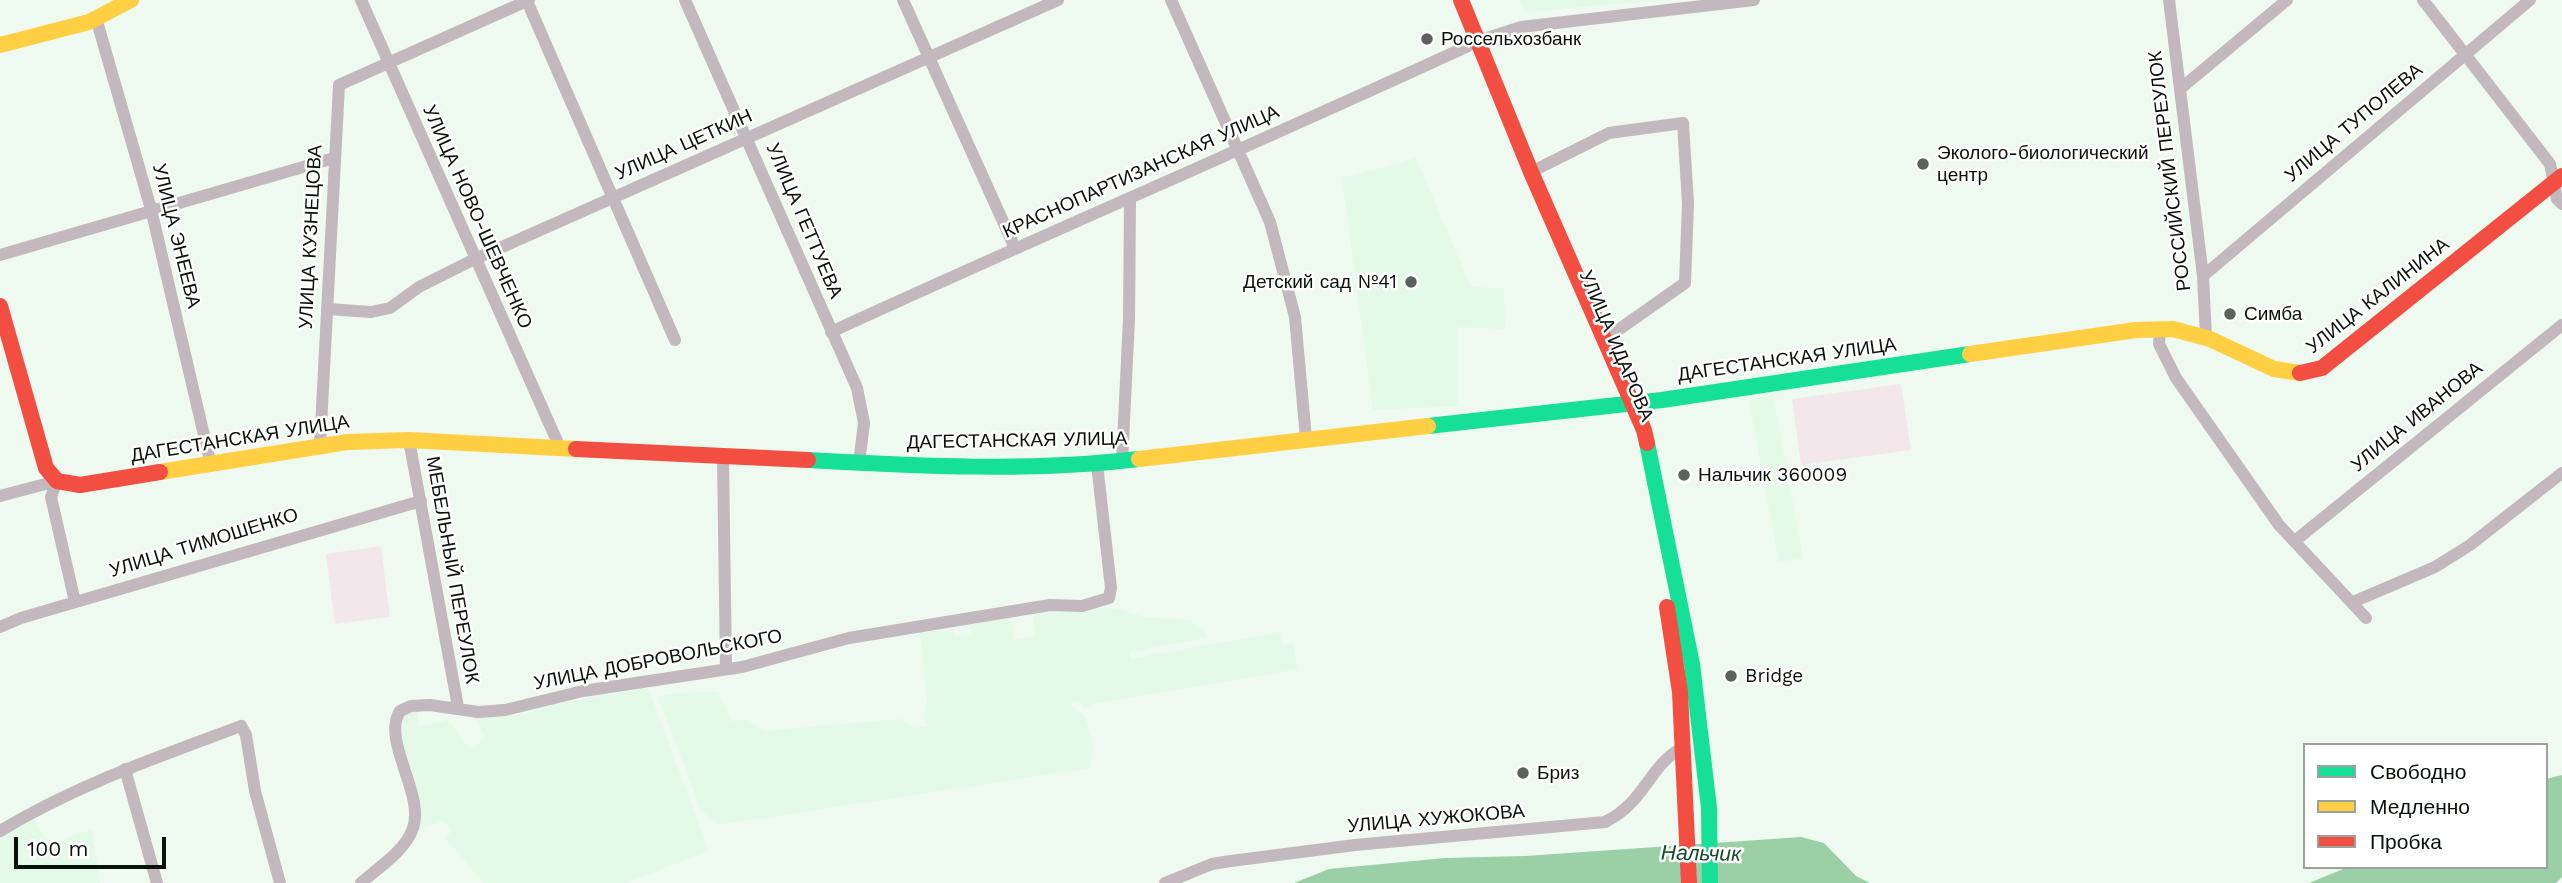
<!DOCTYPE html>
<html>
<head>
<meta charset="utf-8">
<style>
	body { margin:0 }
	#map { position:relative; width:2562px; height:883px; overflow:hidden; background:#eef9f0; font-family:"Work Sans",sans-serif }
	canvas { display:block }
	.legend { position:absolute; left:2303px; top:743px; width:245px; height:126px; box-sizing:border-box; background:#fff; border:2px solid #9da09d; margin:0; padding:9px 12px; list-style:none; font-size:21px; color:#09110b }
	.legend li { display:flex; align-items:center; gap:14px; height:35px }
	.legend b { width:35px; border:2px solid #9da09d }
	.scale { position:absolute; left:14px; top:837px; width:152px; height:32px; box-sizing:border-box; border:4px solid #09110b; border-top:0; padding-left:9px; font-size:21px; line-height:24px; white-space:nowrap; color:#09110b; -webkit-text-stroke:5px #fff; paint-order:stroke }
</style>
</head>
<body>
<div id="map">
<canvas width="2562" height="883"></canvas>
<ul class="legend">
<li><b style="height:9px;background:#16e098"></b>Свободно</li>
<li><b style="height:9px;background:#ffcf43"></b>Медленно</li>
<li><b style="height:9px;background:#f24e42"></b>Пробка</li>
</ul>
<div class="scale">100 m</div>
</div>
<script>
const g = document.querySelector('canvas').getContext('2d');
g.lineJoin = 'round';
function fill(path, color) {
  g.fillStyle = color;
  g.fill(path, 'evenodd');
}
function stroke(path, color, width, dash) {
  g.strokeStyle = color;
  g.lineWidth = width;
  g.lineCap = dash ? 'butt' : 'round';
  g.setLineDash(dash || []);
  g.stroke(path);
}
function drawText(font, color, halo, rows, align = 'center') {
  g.font = font + ' "Work Sans",sans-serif';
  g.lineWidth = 5;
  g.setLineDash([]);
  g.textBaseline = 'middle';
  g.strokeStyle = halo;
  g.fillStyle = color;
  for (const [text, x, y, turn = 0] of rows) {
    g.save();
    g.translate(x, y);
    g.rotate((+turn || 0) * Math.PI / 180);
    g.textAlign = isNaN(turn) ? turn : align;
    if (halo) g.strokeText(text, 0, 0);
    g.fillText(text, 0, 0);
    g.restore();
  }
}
fill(new Path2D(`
	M 1520,0 L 1664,0 L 1524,12 Z
	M 1416,158 L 1471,287 L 1504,288 L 1505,329 L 1458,327 L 1458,406 L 1373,410 L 1342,178 Z
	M 1773,395 L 1803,558 L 1779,562 L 1749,400 Z
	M 1091,607 L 1117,609 L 1145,617 L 1190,620 L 1209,637 L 1130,652 L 1130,659 L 1280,632 L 1282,645 L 1293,643 L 1298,669 L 1093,704 L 1085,709 L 1079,701 L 1069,703 L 1085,717 L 1093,745 L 1090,768 L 718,825 L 701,810 L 658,697 L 679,693 L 718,692 L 731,721 L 748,720 L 764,731 L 901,719 L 915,728 L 927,726 L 923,717 L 927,701 L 920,633 L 953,629 L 955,636 L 971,635 L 970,625 L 1010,616 L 1015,640 L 1035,636 L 1033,615 Z
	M 648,688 L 709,851 L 626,883 L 484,883 L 445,838 L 452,831 L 443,821 L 418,830 L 399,735 L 399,716 L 417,711 L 419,727 L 448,720 L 470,750 L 486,737 L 474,717 L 527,714 L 542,706 Z
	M 33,817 L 50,845 L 92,829 L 100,883 L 0,883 L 0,836 Z`), '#e5f9e8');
fill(new Path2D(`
	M 1901,384 L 1911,450 L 1801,465 L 1792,399 Z
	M 381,546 L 390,617 L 335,624 L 326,554 Z`), '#f3e7ec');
fill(new Path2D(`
	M 2562,775 L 2562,877 L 2556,883 L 2309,883 L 2348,867 L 2546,867 L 2546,779 Z
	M 1801,837 L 1824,843 L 1856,876 L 1870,883 L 1294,883 L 1329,869 L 1445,858 L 1525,856 Z`), '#9bd0a7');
stroke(new Path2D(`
	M 361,0 L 561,450
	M 685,0 L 857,388 L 864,423 L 859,463
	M 903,0 L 1015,248
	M 1171,0 L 1270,222 L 1295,317 L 1306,438
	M 2169,0 L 2203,276 L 2206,337
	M 2423,0 L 2550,164 L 2557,199 L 2562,204
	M 527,1 L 675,340
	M 96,18 L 151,209 L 211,465
	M 1478,41 L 1521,27 L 1754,0
	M 2180,89 L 2287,0
	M 1531,172 L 1609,133 L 1683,123 L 1688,203 L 1685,283 L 1604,340
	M 0,255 L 334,158
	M 2203,276 L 2530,0
	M 327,309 L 371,312 L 390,308 L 419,287 L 475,259 L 1058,0
	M 2160,328 L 2159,344 L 2176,378 L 2279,525 L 2366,618
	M 831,332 C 1042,235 1256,144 1468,46
	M 409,440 L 458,707
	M 320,445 L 339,85 L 529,0
	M 723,458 L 726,669
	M 1122,462 L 1129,319 L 1130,200
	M 57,481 L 51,497 L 75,602
	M 0,496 L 57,481
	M 2296,540 L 2562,325
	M 2353,602 L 2435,567 L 2470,545 L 2562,473
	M 0,627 L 21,618 L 421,501
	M 125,769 L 157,883
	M 0,831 C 76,785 158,757 241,726 L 246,735 L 255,791 L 280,883
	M 361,883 C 378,868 406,850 413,828 C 425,794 381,740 400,711 L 411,706 L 430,705 L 478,712 L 505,710 L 583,691 L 742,667 L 849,638 L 1050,605 L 1082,606 L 1109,598 L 1111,588 L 1097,464
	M 1165,883 L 1212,864 L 1231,861 L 1355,845 L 1605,822 C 1646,802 1649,765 1682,748`), '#c2b8bd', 12);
stroke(new Path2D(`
	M 1428,426 L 1662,400 L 1970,354
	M 1647,443 L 1692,664 L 1709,808 L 1710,883
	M 808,460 C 918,466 1030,472 1139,459`), '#16e098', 16);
stroke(new Path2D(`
	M 0,45 L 89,22 L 131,0
	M 1970,354 L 2136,330 L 2173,329 L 2210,339 L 2274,369 L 2300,373
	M 1139,459 L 1428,426
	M 160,472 L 347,442 L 409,440 L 576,449`), '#ffcf43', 16);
stroke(new Path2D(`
	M 1461,0 L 1531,172 L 1644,430 L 1647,443
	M 0,306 L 46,468 L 57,481 L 80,485 L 160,472
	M 2300,373 L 2322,368 L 2562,176
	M 576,449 L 808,460
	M 1667,607 L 1680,692 L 1689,883`), '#f24e42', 16);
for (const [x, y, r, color] of [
	[1427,39,7,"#59625b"],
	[1923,164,7,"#59625b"],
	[1411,282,7,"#59625b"],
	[2230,314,7,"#59625b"],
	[1684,475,7,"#59625b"],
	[1731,676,7,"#59625b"],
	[1523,773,7,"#59625b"]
]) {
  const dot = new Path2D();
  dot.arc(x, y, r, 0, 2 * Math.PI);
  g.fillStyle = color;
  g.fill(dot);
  stroke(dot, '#fff', 2.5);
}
drawText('19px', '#09110b', '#fff', [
	["Россельхозбанк",1441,39],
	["Эколого-биологический",1937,153],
	["центр",1937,175],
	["Детский сад №41",1397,282,"right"],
	["Симба",2244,314],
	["Нальчик 360009",1698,475],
	["Bridge",1745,676],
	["Бриз",1537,773]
], 'left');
drawText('19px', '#09110b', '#fff', [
	["УЛИЦА ТУПОЛЕВА",2354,123,-40],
	["УЛИЦА ЦЕТКИН",684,145,-24],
	["РОССИЙСКИЙ ПЕРЕУЛОК",2170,171,-97],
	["КРАСНОПАРТИЗАНСКАЯ УЛИЦА",1141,172,-24],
	["УЛИЦА НОВО-ШЕВЧЕНКО",477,217,66],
	["УЛИЦА ГЕТТУЕВА",804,221,67],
	["УЛИЦА ЭНЕЕВА",176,236,76],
	["УЛИЦА КУЗНЕЦОВА",311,237,-87],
	["УЛИЦА КАЛИНИНА",2378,296,-38],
	["УЛИЦА ИДАРОВА",1616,346,67],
	["ДАГЕСТАНСКАЯ УЛИЦА",1787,360,-8],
	["УЛИЦА ИВАНОВА",2417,417,-39],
	["ДАГЕСТАНСКАЯ УЛИЦА",240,439,-9],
	["ДАГЕСТАНСКАЯ УЛИЦА",1017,441,-1],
	["УЛИЦА ТИМОШЕНКО",204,543,-17],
	["МЕБЕЛЬНЫЙ ПЕРЕУЛОК",452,570,80],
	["УЛИЦА ДОБРОВОЛЬСКОГО",658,660,-11],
	["УЛИЦА ХУЖОКОВА",1436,819,-5]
]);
drawText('italic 21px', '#154a26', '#fff', [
	["Нальчик",1701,854,1]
]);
</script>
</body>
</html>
